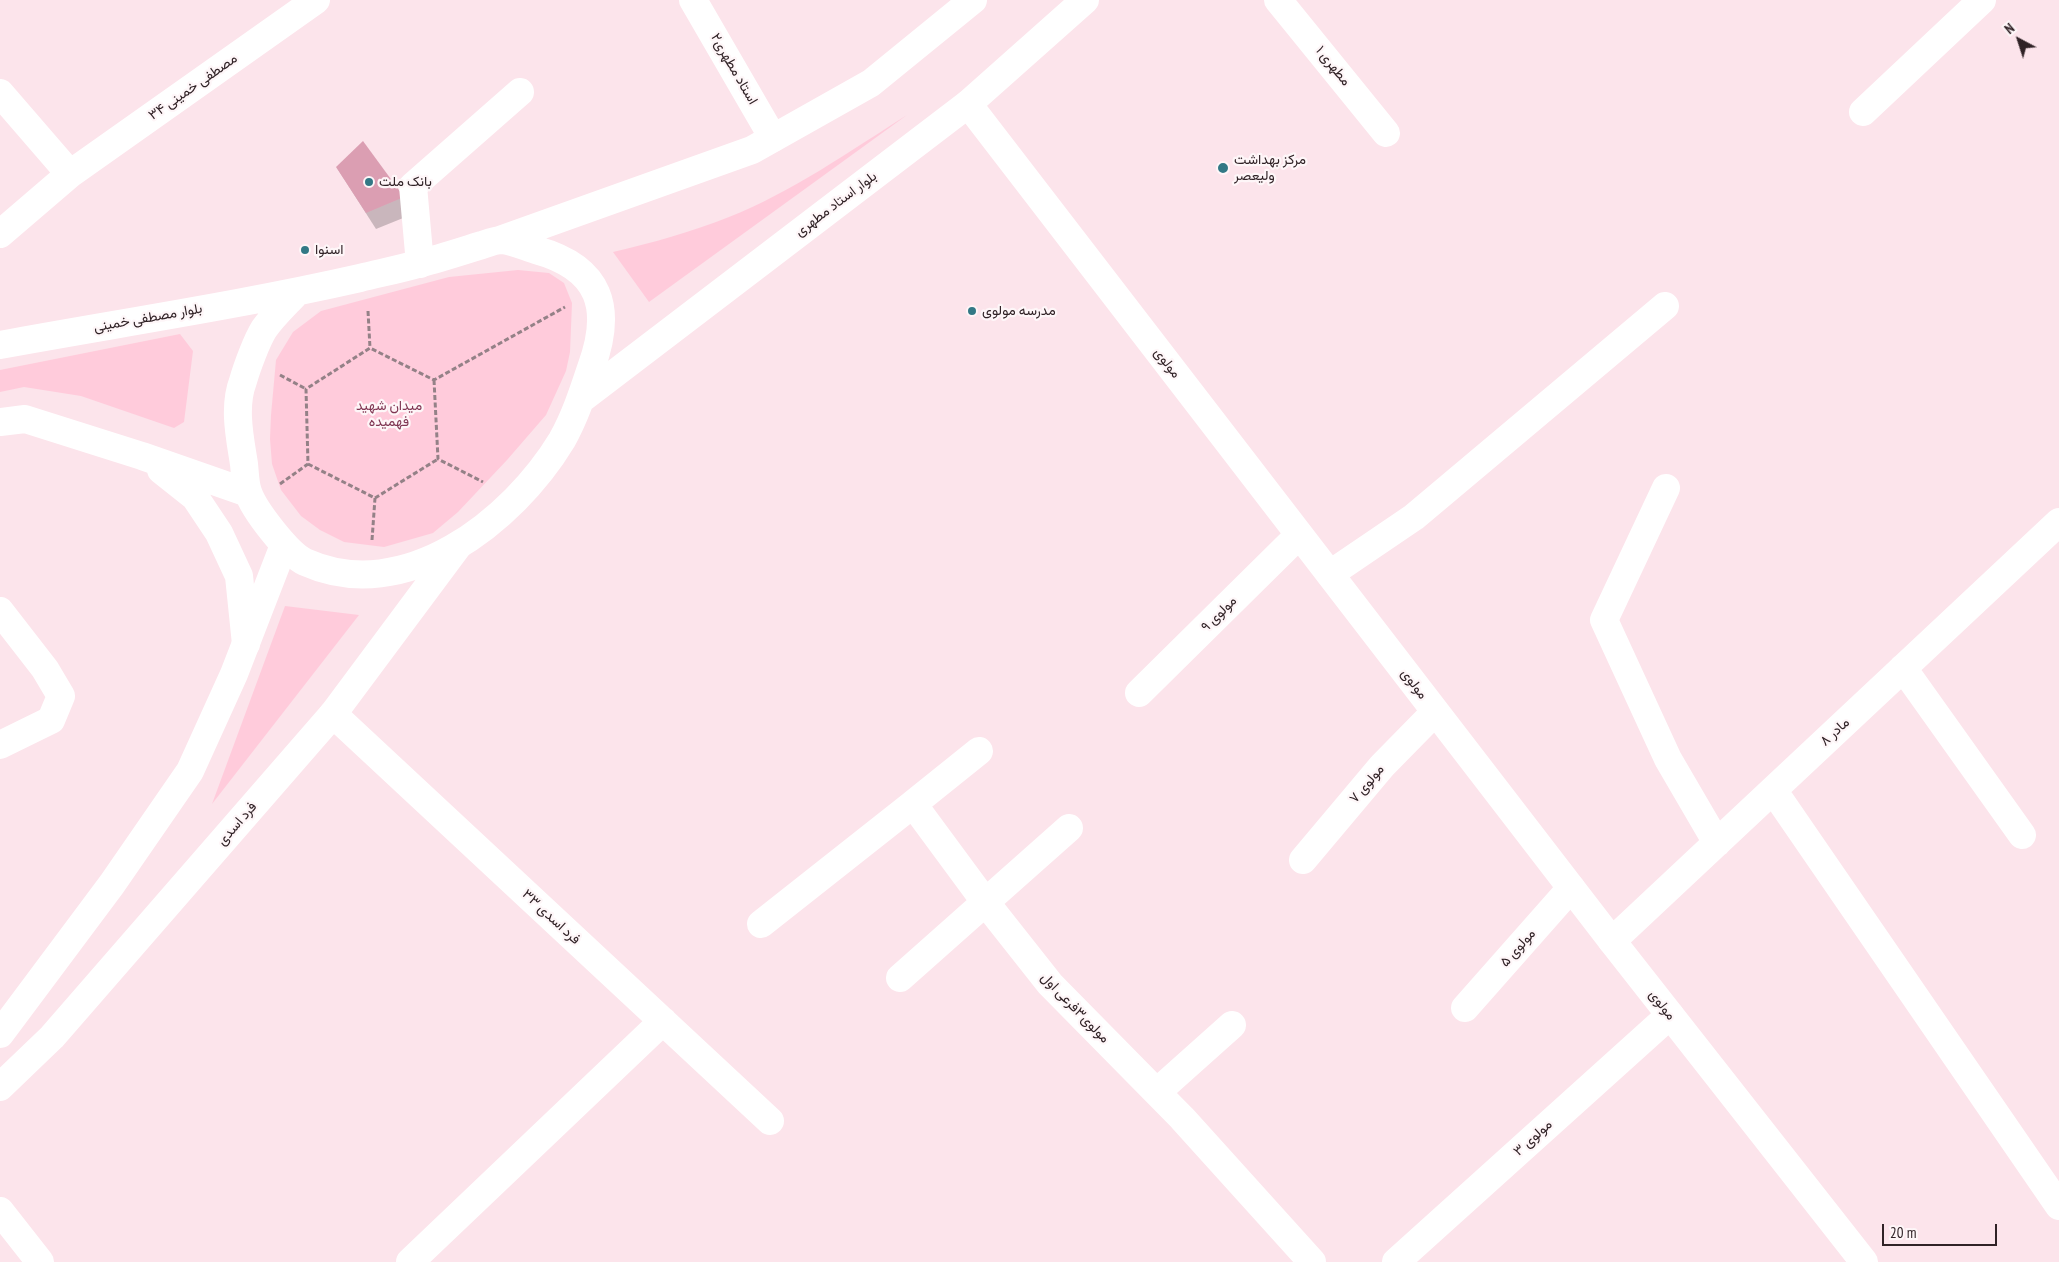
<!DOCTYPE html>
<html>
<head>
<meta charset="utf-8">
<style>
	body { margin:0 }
	#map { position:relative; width:2059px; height:1262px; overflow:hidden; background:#fce4eb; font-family:"PT Sans Narrow",sans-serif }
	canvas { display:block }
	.north { position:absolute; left:1994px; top:15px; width:50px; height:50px; -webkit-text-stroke:4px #fef6f8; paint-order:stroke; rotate:320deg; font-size:14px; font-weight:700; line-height:20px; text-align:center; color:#302226 }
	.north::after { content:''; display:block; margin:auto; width:18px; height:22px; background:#302226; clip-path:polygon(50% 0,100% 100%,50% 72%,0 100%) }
	.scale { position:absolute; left:1882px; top:1224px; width:115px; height:22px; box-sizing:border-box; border:2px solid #302226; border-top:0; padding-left:6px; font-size:15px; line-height:18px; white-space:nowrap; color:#302226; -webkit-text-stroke:4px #fef6f8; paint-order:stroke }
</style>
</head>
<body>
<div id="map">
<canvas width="2059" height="1262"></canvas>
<div class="north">N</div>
<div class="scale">20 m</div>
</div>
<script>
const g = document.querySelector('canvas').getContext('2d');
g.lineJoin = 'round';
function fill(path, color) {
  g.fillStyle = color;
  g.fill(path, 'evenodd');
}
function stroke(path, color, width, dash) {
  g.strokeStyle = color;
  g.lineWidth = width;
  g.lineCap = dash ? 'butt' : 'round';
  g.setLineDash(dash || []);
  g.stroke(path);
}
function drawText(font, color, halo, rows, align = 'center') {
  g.font = font + ' "PT Sans Narrow",Vazirmatn,sans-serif';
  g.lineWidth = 4.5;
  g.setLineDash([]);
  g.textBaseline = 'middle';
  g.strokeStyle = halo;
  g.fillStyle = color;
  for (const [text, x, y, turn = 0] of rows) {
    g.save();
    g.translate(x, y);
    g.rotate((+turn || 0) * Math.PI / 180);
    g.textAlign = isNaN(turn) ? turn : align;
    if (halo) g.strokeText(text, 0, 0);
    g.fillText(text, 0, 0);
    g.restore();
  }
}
fill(new Path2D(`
	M 907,115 L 649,302 L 613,252 C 652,243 691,232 729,217 C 792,192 850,151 907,115 Z
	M 518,270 L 549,273 L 564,283 L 572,303 L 570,352 L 566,371 L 546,415 L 507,460 L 458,512 L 433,533 L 384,547 L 344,542 L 320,530 L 301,516 L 281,490 L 272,464 L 270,439 L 271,415 L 276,360 L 293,332 L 321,311 L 449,277 Z
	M 180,334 L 193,351 L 184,422 L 174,428 L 81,396 L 24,387 L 0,392 L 0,370 Z
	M 285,606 L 359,615 L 212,804 Z`), '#ffcbdb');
fill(new Path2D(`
	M 363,143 L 413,214 L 376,229 L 337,168 Z`), '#0003');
fill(new Path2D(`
	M 363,141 L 404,197 L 366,213 L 336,167 Z`), '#db9eb2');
stroke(new Path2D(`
	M 368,311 L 370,348
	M 280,375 L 306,389
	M 434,380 L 438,459 L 483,482
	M 308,464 L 375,498 L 438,459
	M 280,484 L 308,464 L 306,389 L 370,348 L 434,380 L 565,307
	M 372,540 L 375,498`), '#948187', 3, [5, 2.5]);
stroke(new Path2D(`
	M 693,0 L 773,138
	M 1278,0 L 1386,133
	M 0,93 L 70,174
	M 1863,112 L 1982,0
	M 0,234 L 70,174 L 316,0
	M 420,264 L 413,186 L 520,92
	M 1666,488 L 1604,620 L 1668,759 L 1717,843
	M 1330,574 L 1414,517 L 1665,306
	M 0,611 L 45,669 L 61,696 L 51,720 L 0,745
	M 1903,668 L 2022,835
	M 1139,693 L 1299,535
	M 333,714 L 770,1121
	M 979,751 L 913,804 L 986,903 L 1050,984 L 1182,1118 L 1312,1262
	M 1773,790 L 2059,1206
	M 1303,860 L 1382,766 L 1435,712
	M 761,924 L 913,804
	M 1612,941 L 2059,522
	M 900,978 L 1069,828
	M 1465,1008 L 1571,888
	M 1157,1092 L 1232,1025
	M 0,1211 L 40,1262
	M 410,1262 L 663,1021
	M 1396,1262 L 1670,1015`), '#fff', 28);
stroke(new Path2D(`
	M 968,104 L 1612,941 L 1864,1262
	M 0,1034 L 112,884 L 190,771 L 234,674 L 284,545
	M 0,1087 L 52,1037 L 333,714 L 458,546`), '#fff', 28);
stroke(new Path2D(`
	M 500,240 L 752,150 L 871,83 L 973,0
	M 0,345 C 120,323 241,305 360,278 C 380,273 401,269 421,263 C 442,258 462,251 482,245 C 488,243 496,240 502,240 C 513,241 526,247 536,250 C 601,268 613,308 591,368 C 583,392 575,417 562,440 C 513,521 405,607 305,562 C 288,554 254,510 248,492 C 245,484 245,473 244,464 C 240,438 233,407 243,381 C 247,367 257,340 264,329 C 273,316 286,304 297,292
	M 580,400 L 968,104 L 1085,0
	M 0,422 L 25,419 L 142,456 L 248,493
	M 161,470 L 195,497 L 219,533 L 239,576 L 246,644`), '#fff', 28);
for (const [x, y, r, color] of [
	[1223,168,6,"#327885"],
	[369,182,5,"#327885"],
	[305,250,5,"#327885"],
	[972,311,5,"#327885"]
]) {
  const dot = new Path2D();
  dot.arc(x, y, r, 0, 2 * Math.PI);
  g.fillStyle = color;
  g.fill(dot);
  stroke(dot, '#fef6f8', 2);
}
drawText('14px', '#302226', '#fef6f8', [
	["مطهری ۱",1333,66,51],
	["استاد مطهری۲",734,69,60],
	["مصطفی خمینی ۳۴",193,87,-35],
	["بلوار استاد مطهری",836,204,-37],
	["بلوار مصطفی خمینی",148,318,-10],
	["مولوی",1167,363,52],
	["مولوی ۹",1219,614,-45],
	["مولوی",1414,684,53],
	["مادر ۸",1835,732,-43],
	["مولوی ۷",1367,784,-50],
	["فرد اسدی",237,824,-49],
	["فرد اسدی ۳۳",551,917,43],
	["مولوی ۵",1518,948,-48],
	["مولوی",1662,1005,52],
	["مولوی۳فرعی اول",1075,1008,46],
	["مولوی ۳",1533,1138,-42]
]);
drawText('14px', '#302226', '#fef6f8', [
	["مرکز بهداشت",1234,160],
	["ولیعصر",1234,176],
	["بانک ملت",379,182],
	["اسنوا",315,250],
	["مدرسه مولوی",982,311]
], 'left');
drawText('14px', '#803653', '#fef6f8', [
	["میدان شهید",389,406],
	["فهمیده",389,422]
]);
</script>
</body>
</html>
